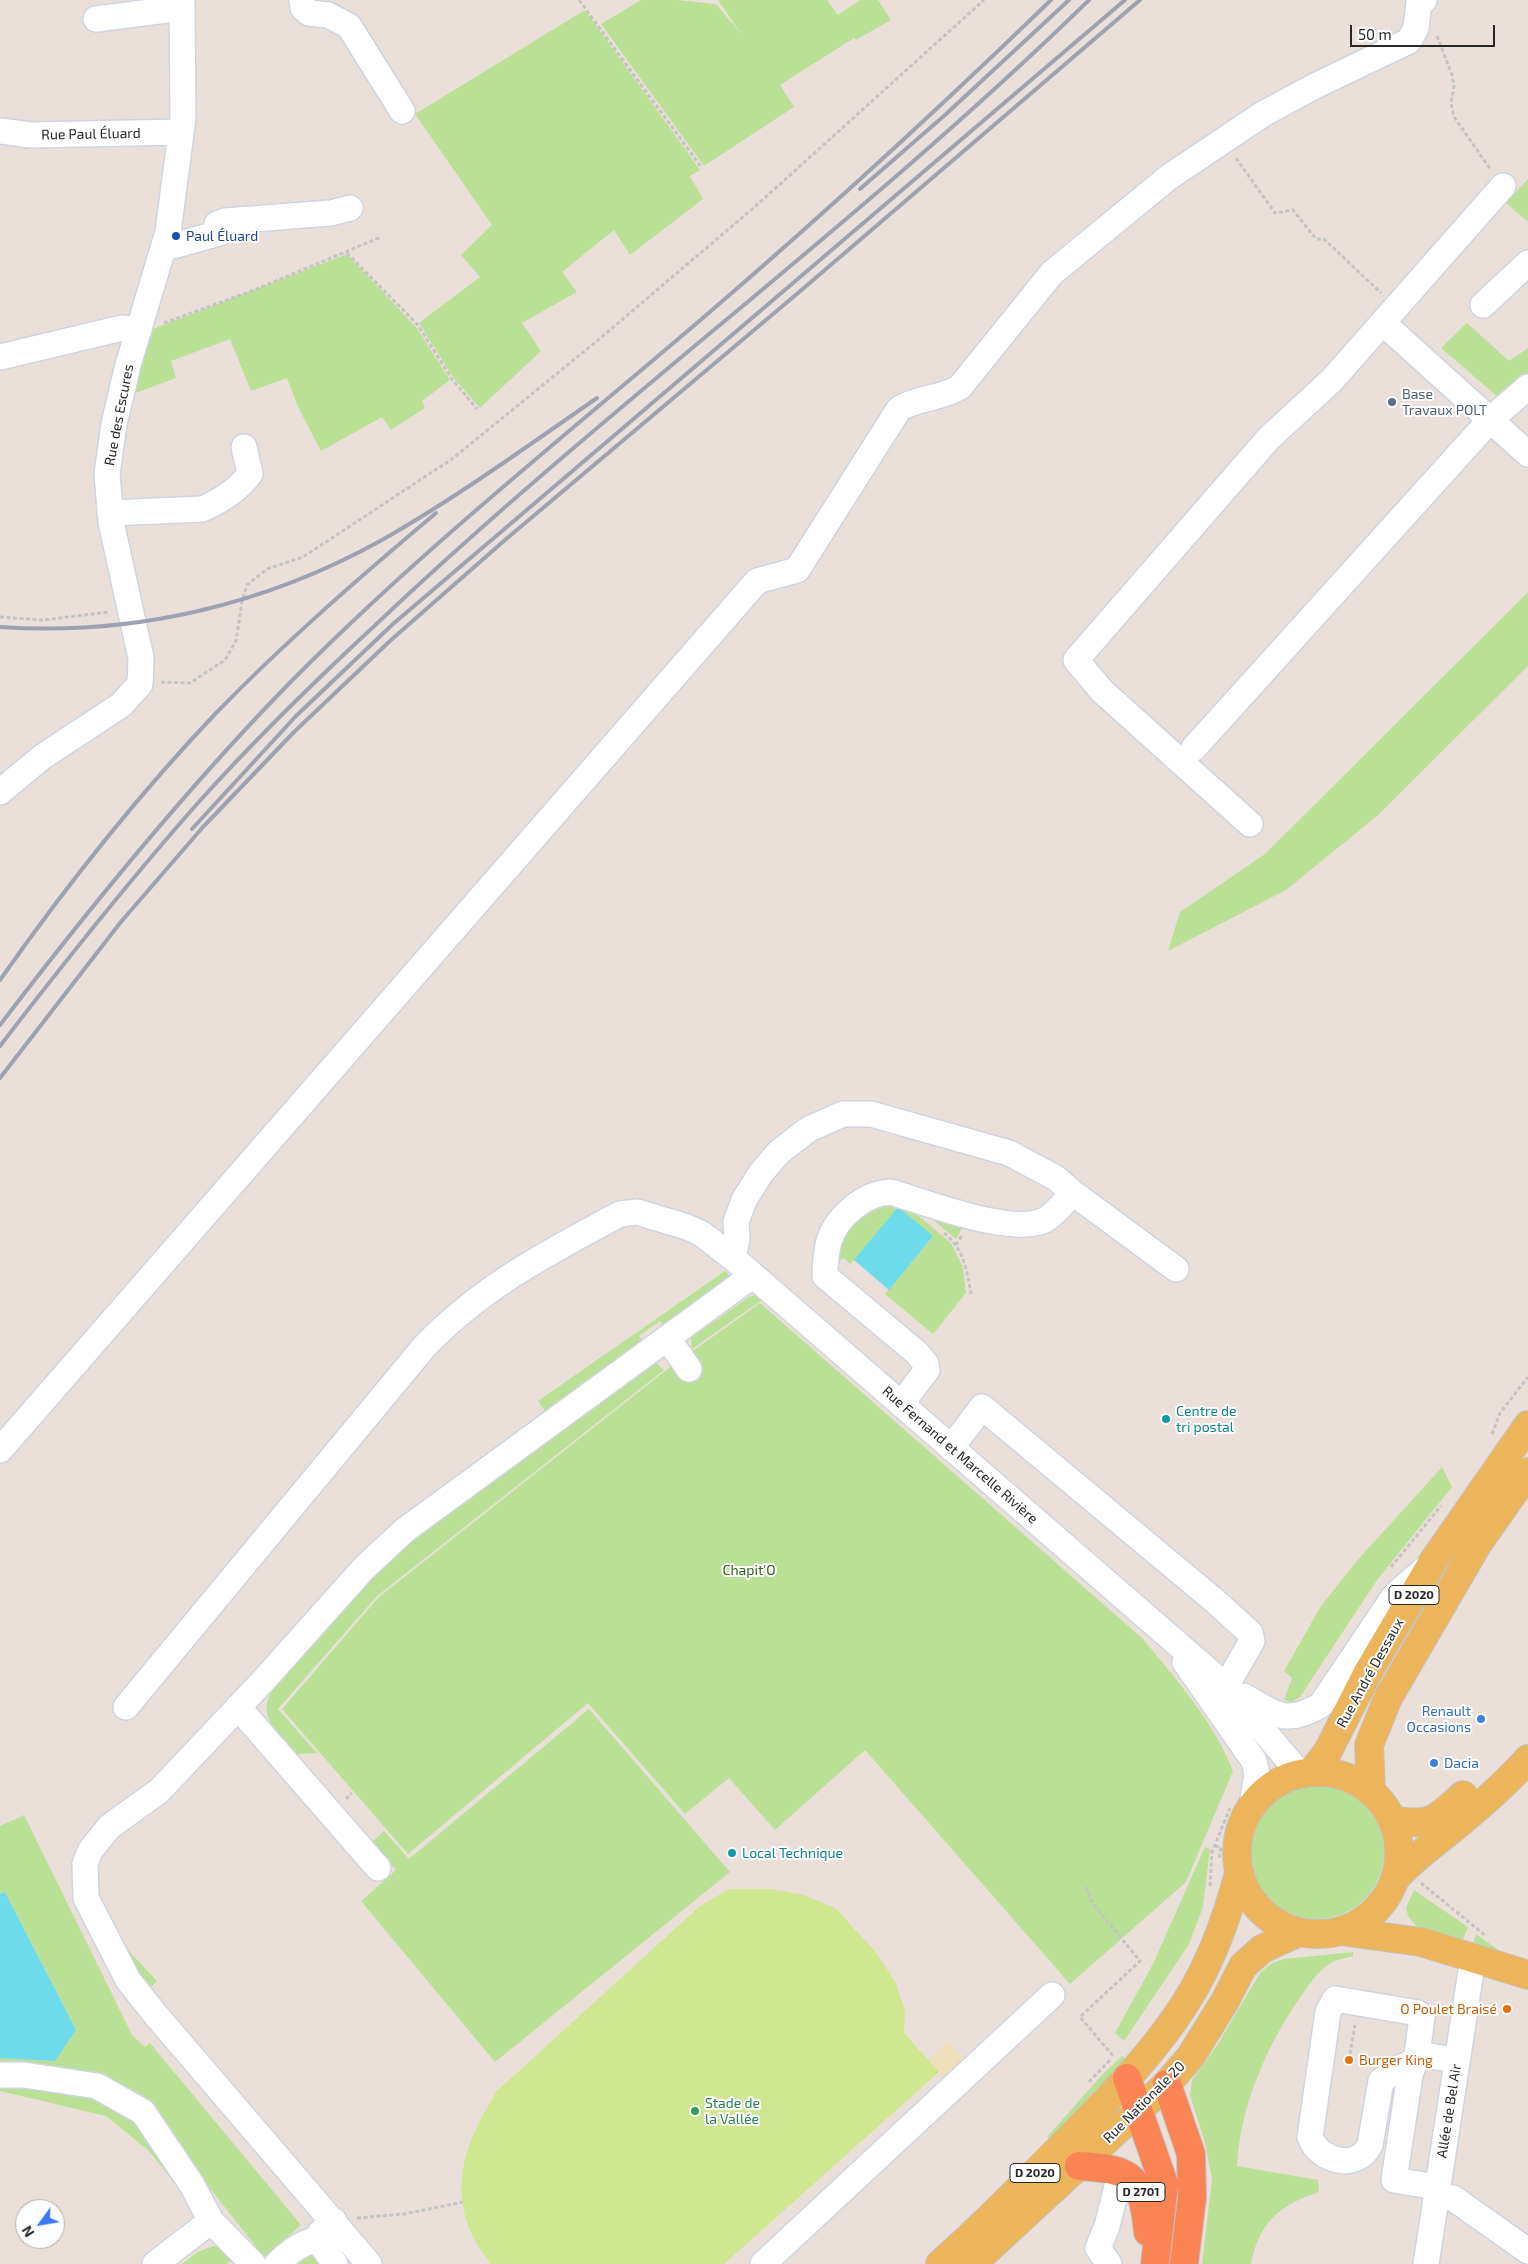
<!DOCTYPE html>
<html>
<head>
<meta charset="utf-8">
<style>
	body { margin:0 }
	#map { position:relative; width:1528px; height:2264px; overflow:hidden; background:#eae0d9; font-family:"Exo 2",sans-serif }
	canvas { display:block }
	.north { position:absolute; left:15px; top:2199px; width:50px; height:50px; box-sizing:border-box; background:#fff; border:1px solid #a9a9a9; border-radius:50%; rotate:238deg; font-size:14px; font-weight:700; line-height:20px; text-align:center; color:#272727 }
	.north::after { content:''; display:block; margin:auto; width:18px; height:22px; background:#3b78f5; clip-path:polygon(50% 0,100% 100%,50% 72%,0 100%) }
	.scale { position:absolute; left:1350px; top:25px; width:145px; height:22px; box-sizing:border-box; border:2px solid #272727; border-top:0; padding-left:6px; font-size:15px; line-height:18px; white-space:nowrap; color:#272727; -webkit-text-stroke:4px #fff; paint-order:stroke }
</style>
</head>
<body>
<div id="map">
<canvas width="1528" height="2264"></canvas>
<div class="north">N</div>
<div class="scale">50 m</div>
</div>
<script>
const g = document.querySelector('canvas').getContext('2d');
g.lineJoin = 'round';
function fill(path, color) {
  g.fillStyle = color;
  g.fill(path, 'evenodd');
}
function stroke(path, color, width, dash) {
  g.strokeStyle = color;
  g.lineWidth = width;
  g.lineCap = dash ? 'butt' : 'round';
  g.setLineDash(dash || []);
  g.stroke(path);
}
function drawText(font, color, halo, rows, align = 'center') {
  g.font = font + ' "Exo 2",sans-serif';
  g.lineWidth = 4;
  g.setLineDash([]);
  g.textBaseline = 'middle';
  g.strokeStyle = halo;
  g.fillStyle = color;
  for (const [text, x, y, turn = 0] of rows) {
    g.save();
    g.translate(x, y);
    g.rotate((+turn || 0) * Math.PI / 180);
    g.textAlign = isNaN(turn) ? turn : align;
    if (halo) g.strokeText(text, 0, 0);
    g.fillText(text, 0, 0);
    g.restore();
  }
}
fill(new Path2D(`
	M 641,0 L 676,0 L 716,4 L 742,35 L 718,0 L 827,0 L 838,15 L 860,0 L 878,0 L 891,20 L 856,40 L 854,38 L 780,85 L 794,107 L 704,166 L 601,24 Z
	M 585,10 L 700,170 L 690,176 L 703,199 L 630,255 L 614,230 L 562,272 L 577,292 L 522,323 L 541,351 L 480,408 L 453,377 L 419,323 L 480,277 L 461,255 L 492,225 L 415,114 Z
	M 1528,179 L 1528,222 L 1506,203 Z
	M 347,254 L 416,327 L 450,380 L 422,401 L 425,408 L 391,430 L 382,417 L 321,451 L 298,407 L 287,378 L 251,391 L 230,339 L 171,361 L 176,378 L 133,394 L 153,329 Z
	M 1467,323 L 1509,361 L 1528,348 L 1528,374 L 1497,396 L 1441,348 Z
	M 1528,592 L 1528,666 L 1377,816 L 1286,890 L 1168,951 L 1180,912 L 1265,854 Z
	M 902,1202 L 951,1243 L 963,1267 L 966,1293 L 933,1334 L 885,1294 L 933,1236 L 854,1260 L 850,1264 L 844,1258 L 836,1263 L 842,1226 L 878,1203 Z
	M 914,1204 L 967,1220 L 956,1239 Z
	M 725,1271 L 731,1276 L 665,1329 L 660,1321 L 639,1336 L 645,1345 L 548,1415 L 538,1401 Z
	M 755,1295 L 762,1300 L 692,1349 L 691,1338 L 749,1297 Z
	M 760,1303 L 1143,1639 C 1176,1679 1214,1722 1233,1771 L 1186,1882 L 1070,1984 L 865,1750 L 775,1830 L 729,1778 L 685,1814 L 588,1703 L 408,1854 L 282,1709 L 379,1597 L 665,1371 Z
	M 655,1362 L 664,1370 L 377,1596 L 278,1709 L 317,1753 L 296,1754 C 279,1733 256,1718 272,1690 L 380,1566 L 410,1541 Z
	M 1442,1467 L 1452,1487 L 1377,1580 L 1300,1697 L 1292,1702 L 1284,1700 L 1292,1678 L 1284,1671 L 1321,1606 L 1355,1563 Z
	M 589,1709 L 730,1872 L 495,2062 L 361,1901 L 396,1870 L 371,1843 L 384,1831 L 409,1859 Z
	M1250 1852a67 67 0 1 1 134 0a67 67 0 1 1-134 0Z
	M 24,1815 L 132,2035 L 145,2047 L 150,2043 L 301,2225 L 264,2257 L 135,2093 L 93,2075 L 0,2069 L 0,2058 L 55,2061 L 76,2030 L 5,1892 L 0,1894 L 0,1826 Z
	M 1205,1847 L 1210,1849 L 1203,1907 L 1189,1944 L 1124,2041 L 1115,2033 L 1153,1964 Z
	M 1414,1890 L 1468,1927 L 1462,1942 C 1442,1936 1410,1933 1406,1908 Z
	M 1476,1934 L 1507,1956 L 1472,1946 Z
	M 115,1936 L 157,1981 L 147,1991 Z
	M 1353,1952 L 1353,1956 C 1346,1958 1338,1959 1331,1963 C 1318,1970 1310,1984 1301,1996 C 1267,2045 1240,2106 1237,2166 L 1318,2180 L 1319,2192 C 1280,2205 1259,2222 1251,2264 L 1202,2264 L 1212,2179 L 1205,2143 L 1190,2095 L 1192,2080 L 1218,2044 L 1260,1973 L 1272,1963 L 1284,1959 Z
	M 1122,2056 L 1128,2061 L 1054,2143 L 1047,2137 L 1100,2077 Z
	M 0,2087 L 54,2087 L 90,2094 L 139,2122 L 197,2211 L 149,2151 L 106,2116 L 0,2091 Z
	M 213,2246 L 225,2249 L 233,2259 L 226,2264 L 182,2264 L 198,2252 Z
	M 304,2248 L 320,2254 L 319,2264 L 289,2264 Z`), '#bae096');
fill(new Path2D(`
	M 948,2042 L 964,2059 L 944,2077 L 928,2060 Z`), '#efe0bb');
fill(new Path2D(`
	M 729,1889 L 771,1889 L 804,1895 L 835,1908 L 875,1951 L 896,1983 L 905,2011 L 904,2033 L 939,2072 L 724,2264 L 491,2264 C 486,2256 478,2248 474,2239 C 447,2185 468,2137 497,2091 L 700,1906 Z`), '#cfe791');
fill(new Path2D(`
	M 898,1207 L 933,1236 L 889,1290 L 854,1260 Z
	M 5,1892 L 76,2030 L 55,2061 L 0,2058 L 0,1894 Z`), '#6ddbeb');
const minor = new Path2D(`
	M 302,0 L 303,8 L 309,13 L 328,15 L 349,26 L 402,111
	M 96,19 L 182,8
	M 0,131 L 31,135 L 181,132
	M 164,245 L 173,246 L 219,233 L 217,224 L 225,221 L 331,213 L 350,208
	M 1483,305 L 1528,263
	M 1383,323 L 1528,454
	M 0,357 L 122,328 L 139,330
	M 110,513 L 202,509 C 221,501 237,491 250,474 L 244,447
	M 1194,748 L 1491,419 L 1528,387
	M 0,792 L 42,757 L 121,705 L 140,684 L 141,658 L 111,522 L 107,474 L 114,424 L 128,365 L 168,232 L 183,118 L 182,0
	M 1250,824 L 1102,691 L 1076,660 L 1269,438 L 1332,380 L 1503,186
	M 733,1258 L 737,1238 L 736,1222 L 744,1200 L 761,1173 L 779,1152 L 809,1129 L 843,1114 L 871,1114 L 1009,1153 L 1056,1178 L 1073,1193 L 1176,1269
	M 668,1339 L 689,1369
	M 901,1404 L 927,1370 L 926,1364 L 917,1353 L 825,1276 C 825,1264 826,1253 829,1241 C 837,1216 865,1193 891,1192 C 927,1203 1012,1236 1045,1220 C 1055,1214 1065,1201 1073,1193
	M 951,1448 L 982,1407 L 1215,1601 L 1250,1633 L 1252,1641 L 1226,1686
	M 0,1450 L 757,581 L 797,570 L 899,409 C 918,397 941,399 960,387 L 1052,273 L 1169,177 L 1263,114 L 1315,86 L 1409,41 L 1416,28 L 1419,2 L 1424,0
	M 1185,1662 L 1254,1761 L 1257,1774 L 1252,1805
	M 1244,1696 C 1275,1714 1285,1726 1321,1705 L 1395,1595 L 1425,1569
	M 126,1707 L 424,1347 C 483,1286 547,1253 620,1214 L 637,1212 L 687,1227 L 702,1234 L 733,1258 L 1226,1686 L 1300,1774
	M 238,1707 L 378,1868
	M 1417,2054 L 1456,2060
	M 1413,2062 L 1399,2068 L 1381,2081 L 1370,2145 C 1357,2171 1319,2162 1310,2137 L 1328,2012 L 1335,1999 L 1418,2013 L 1422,2017 L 1417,2054 L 1410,2075 L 1394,2180 L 1437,2187
	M 0,2075 L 24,2075 L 97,2086 L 143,2112 L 192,2185 L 211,2221 L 253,2264
	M 1436,2196 L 1453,2198 L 1528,2251
	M 334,2221 L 320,2233 L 317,2239 L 335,2264
	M 155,2264 L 211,2221
	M 277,2264 C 290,2251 300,2244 317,2239
	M 369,2264 L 155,2014 L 128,1980 L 86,1898 L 85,1864 L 90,1851 L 109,1827 L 159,1791 L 263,1681 L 364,1568 L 405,1530 L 752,1276
	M 763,2264 L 1052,1995
	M 1109,2264 L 1098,2248 L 1107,2226 L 1121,2171
	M 1426,2264 L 1473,1958`);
const major = new Path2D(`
	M1237 1853a81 81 0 1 1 162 0a81 81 0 1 1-162 0Z
	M 1312,1772 L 1328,1751 L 1368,1672 L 1434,1560 L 1528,1425
	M 1371,1792 L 1369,1745 L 1388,1698 L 1477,1545 L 1528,1472
	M 1392,1820 C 1431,1827 1435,1820 1463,1795
	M 1395,1879 C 1411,1860 1431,1846 1451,1830 C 1478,1808 1505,1785 1528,1759
	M 1340,1931 L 1421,1942 L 1528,1975
	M 940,2264 C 981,2228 1019,2189 1057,2151 C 1102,2106 1152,2056 1186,2002 C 1211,1963 1227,1918 1239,1873
	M 972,2264 L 1167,2084 L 1191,2056 L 1225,2001 L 1243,1966 L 1262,1949 L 1299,1932`);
const highway = new Path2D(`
	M 1127,2078 L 1164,2184 L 1155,2264
	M 1167,2084 L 1191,2154 L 1192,2198 L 1184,2264
	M 1079,2166 C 1134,2169 1142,2177 1148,2232`);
stroke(minor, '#ced4e0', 28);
stroke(major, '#c3c3c3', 30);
stroke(highway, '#c3c3c3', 30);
stroke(new Path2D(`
	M 579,0 L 702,168
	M 1437,36 L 1452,75 L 1454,86 L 1451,103 L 1454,117 L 1491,170
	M 1236,158 L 1275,213 L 1293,210 L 1316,239 L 1324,239 L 1381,293
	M 347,253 L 417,324 L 452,379 L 477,409
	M 164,323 L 254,290 L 381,237
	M 0,617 L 43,620 L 109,612
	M 161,682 L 190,683 L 225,660 L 236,641 L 242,601 L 247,585 L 267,569 L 303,557 L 452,459 L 597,341 L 758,204 L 984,0
	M 944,1233 C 964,1249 967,1270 971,1294
	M 956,1245 L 962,1235
	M 1492,1434 L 1500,1413 L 1528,1377
	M 1391,1567 L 1441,1506
	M 346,1799 L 352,1793
	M 1215,1846 L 1221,1847 L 1219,1860
	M 1421,1883 L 1486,1936
	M 1210,1886 L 1212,1852 L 1230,1808
	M 1086,1887 L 1093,1904 L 1140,1961 L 1080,2017 L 1114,2057
	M 1350,2054 L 1355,2025
	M 1089,2082 L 1110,2060
	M 357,2218 L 404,2214 L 463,2202`), '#c3c3c3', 3, [4, 2.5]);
stroke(minor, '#fff', 25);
stroke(major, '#ecb55b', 28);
stroke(highway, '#fa8454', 28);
stroke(new Path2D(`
	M 860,189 L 945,115 L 1069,0
	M 0,627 C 134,636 265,605 382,540 C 456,498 526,447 597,398
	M 192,829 L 296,716 L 393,624 L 1125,0
	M 0,980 C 66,886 138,795 217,712 C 286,641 360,577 436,513
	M 0,1025 C 87,911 177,800 276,697 C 393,576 523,470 651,362 C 789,246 922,125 1051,0
	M 0,1046 C 63,964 128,882 197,804 C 256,738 320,676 385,616 C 612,402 866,218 1089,0
	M 0,1078 L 120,923 L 203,827 L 294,732 L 391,640 L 505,540 L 798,293 L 1140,0`), '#9ca2b1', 4);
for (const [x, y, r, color] of [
	[176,236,5,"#1a4fb4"],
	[1392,402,5,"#5c6f8a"],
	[1166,1419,5,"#0f9aa8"],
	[1481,1719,5,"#3f7fe0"],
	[1434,1763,5,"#3f7fe0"],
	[732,1853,5,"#0f9aa8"],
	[1507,2009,5,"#e8710a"],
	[1349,2060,5,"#e8710a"],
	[695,2111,5,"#2e9e5b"]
]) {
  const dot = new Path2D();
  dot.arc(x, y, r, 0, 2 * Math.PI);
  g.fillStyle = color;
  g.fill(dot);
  stroke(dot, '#fff', 2);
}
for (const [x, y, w] of [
	[1414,1595,50],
	[1035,2173,50],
	[1141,2192,48]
]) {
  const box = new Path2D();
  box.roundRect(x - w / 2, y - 9.5, w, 19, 4);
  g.fillStyle = '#fff';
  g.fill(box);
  stroke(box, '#272727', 1);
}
drawText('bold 12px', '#272727', null, [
	["D 2020",1414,1595],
	["D 2020",1035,2173],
	["D 2701",1141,2192]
]);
drawText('14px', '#272727', '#fff', [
	["Rue Paul Éluard",91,134,-1],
	["Rue des Escures",119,415,-79],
	["Rue Fernand et Marcelle Rivière",960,1455,41],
	["Rue André Dessaux",1370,1673,-61],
	["Rue Nationale 20",1144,2102,-45],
	["Allée de Bel Air",1449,2111,-81]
]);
drawText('14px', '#164399', '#fff', [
	["Paul Éluard",186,236]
], 'left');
drawText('14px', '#4e5e75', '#fff', [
	["Base",1402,394],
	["Travaux POLT",1402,410]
], 'left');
drawText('14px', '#0d838f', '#fff', [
	["Centre de",1176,1411],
	["tri postal",1176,1427],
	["Local Technique",742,1853]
], 'left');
drawText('14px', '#33611b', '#fff', [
	["Chapit'O",749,1570]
]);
drawText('14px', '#366cbe', '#fff', [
	["Renault",1471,1711],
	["Occasions",1471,1727],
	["Dacia",1444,1763,"left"]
], 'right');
drawText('14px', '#c56008', '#fff', [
	["O Poulet Braisé",1497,2009],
	["Burger King",1359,2060,"left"]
], 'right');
drawText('14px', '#27864d', '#fff', [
	["Stade de",705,2103],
	["la Vallée",705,2119]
], 'left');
</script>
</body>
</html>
